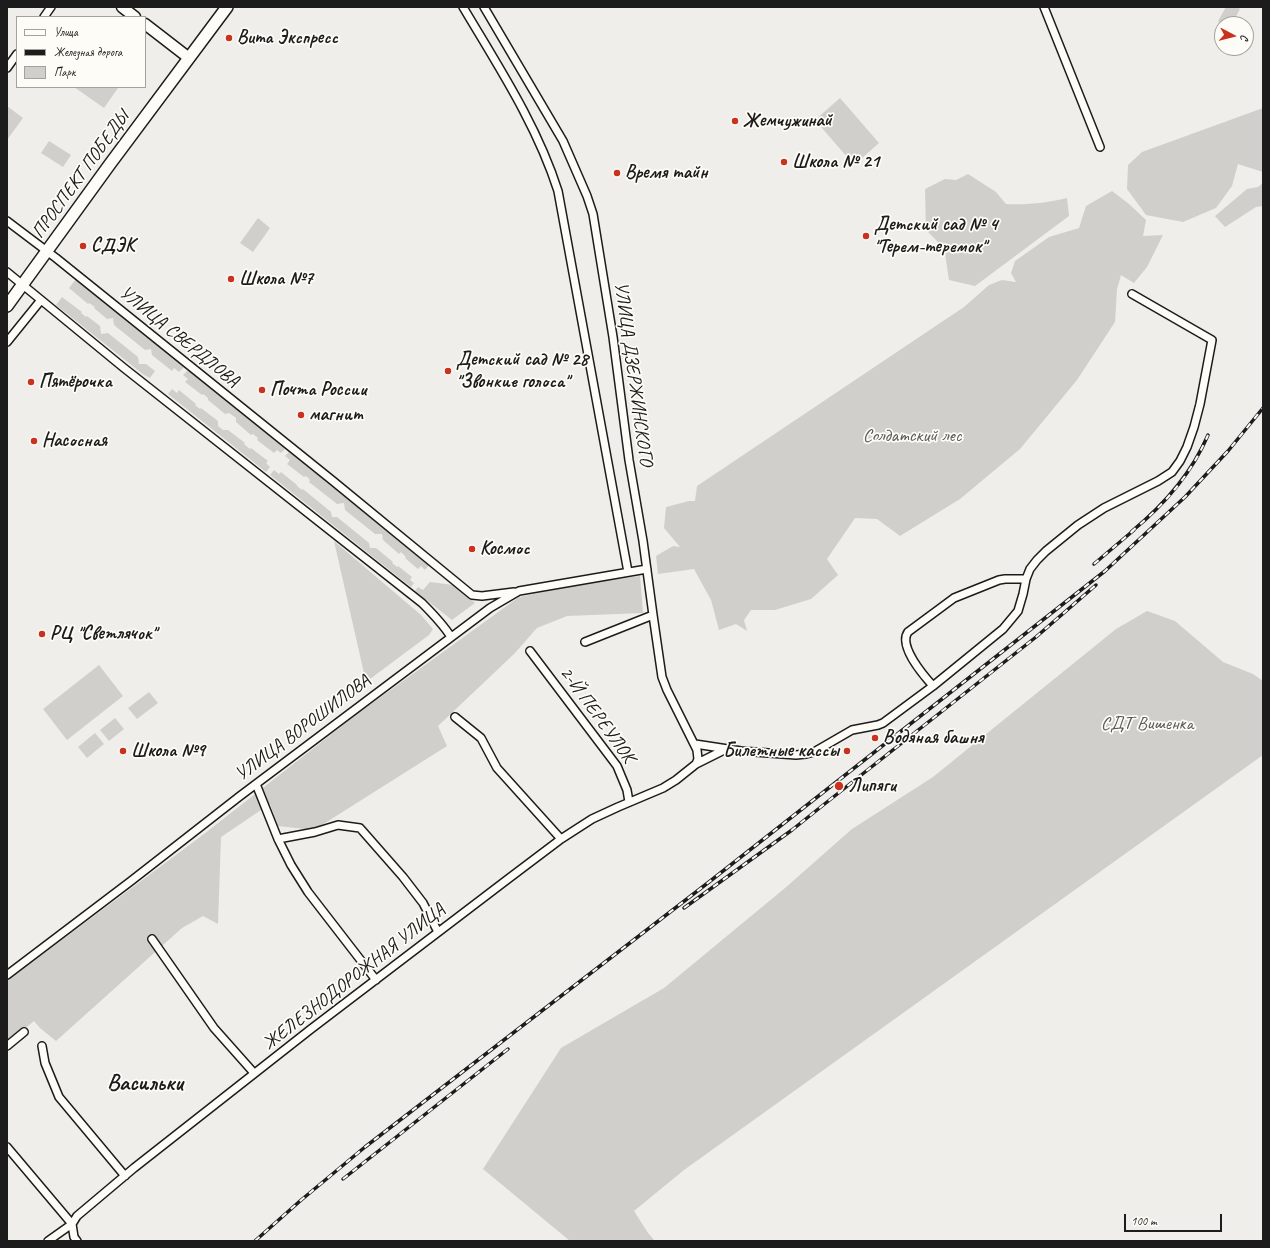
<!DOCTYPE html>
<html>
<head>
<meta charset="utf-8">
<style>
	body { margin:0 }
	#map { position:relative; width:1270px; height:1248px; overflow:hidden; background:#f0eeea; font-family:Caveat,sans-serif }
	canvas { display:block }
	.frame { position:absolute; inset:0; border:8px solid #1c1c1c; pointer-events:none }
	.legend { position:absolute; left:16px; top:16px; width:130px; height:72px; box-sizing:border-box; background:#fdfcf7; border:1px solid #a3a29f; margin:0; padding:5px 7px; list-style:none; font-size:12px; color:#1c1c1c }
	.legend li { display:flex; align-items:center; gap:8px; height:20px }
	.legend b { width:20px; border:1px solid #a3a29f }
	.north { position:absolute; left:1214px; top:16px; width:40px; height:40px; box-sizing:border-box; background:#fdfcf7; border:1px solid #a3a29f; border-radius:50%; rotate:97deg; font-size:11px; font-weight:700; line-height:16px; text-align:center; color:#1c1c1c }
	.north::after { content:''; display:block; margin:auto; width:14px; height:18px; background:#c8321e; clip-path:polygon(50% 0,100% 100%,50% 72%,0 100%) }
	.scale { position:absolute; left:1124px; top:1214px; width:98px; height:18px; box-sizing:border-box; border:2px solid #1c1c1c; border-top:0; padding-left:5px; font-size:12px; line-height:14px; white-space:nowrap; color:#1c1c1c; -webkit-text-stroke:3px #fdfcf7; paint-order:stroke }
</style>
</head>
<body>
<div id="map">
<canvas width="1270" height="1248"></canvas>
<div class="frame"></div>
<ul class="legend">
<li><b style="height:5px;background:#fdfcf7"></b>Улица</li>
<li><b style="height:5px;background:#1c1c1c"></b>Железная дорога</li>
<li><b style="height:11px;background:#d0cfcc"></b>Парк</li>
</ul>
<div class="north">С</div>
<div class="scale">100 m</div>
</div>
<script>
const g = document.querySelector('canvas').getContext('2d');
g.lineJoin = 'round';
function fill(path, color) {
  g.fillStyle = color;
  g.fill(path, 'evenodd');
}
function stroke(path, color, width, dash) {
  g.strokeStyle = color;
  g.lineWidth = width;
  g.lineCap = dash ? 'butt' : 'round';
  g.setLineDash(dash || []);
  g.stroke(path);
}
function drawText(font, color, halo, rows, align = 'center') {
  g.font = font + ' Caveat,sans-serif';
  g.lineWidth = 3.5;
  g.setLineDash([]);
  g.textBaseline = 'middle';
  g.strokeStyle = halo;
  g.fillStyle = color;
  for (const [text, x, y, turn = 0] of rows) {
    g.save();
    g.translate(x, y);
    g.rotate((+turn || 0) * Math.PI / 180);
    g.textAlign = isNaN(turn) ? turn : align;
    if (halo) g.strokeText(text, 0, 0);
    g.fillText(text, 0, 0);
    g.restore();
  }
}
fill(new Path2D(`
	M 1226,7 L 1237,7 L 1240,9 L 1232,24 L 1222,24 L 1218,21 Z
	M 74,87 L 117,87 L 118,88 L 104,108 Z
	M 840,98 L 879,143 L 854,165 L 815,120 Z
	M 7,106 L 23,118 L 7,140 Z
	M 1263,108 L 1263,172 L 1238,164 L 1232,186 L 1216,208 L 1183,222 L 1146,215 L 1127,189 L 1128,165 L 1142,152 Z
	M 49,141 L 71,155 L 63,167 L 41,153 Z
	M 968,174 L 996,192 L 1006,204 C 1028,205 1046,203 1067,198 L 1069,216 L 975,286 L 949,280 L 945,253 L 937,241 L 926,230 L 925,189 L 945,179 L 956,180 Z
	M 1263,183 L 1263,206 L 1256,207 L 1225,227 L 1215,216 L 1247,189 L 1258,187 Z
	M 1112,191 L 1129,204 L 1146,220 L 1143,236 L 1163,235 L 1147,267 L 1134,283 L 1121,275 L 1117,289 L 1115,322 L 1077,380 L 1020,449 L 960,499 L 900,536 L 877,519 L 855,518 L 827,559 L 838,575 L 811,599 L 775,610 L 751,610 L 744,620 L 747,631 L 736,624 L 719,630 L 711,600 L 694,569 L 658,574 L 656,556 L 673,546 L 680,547 L 664,528 L 666,507 L 689,501 L 695,501 L 697,486 L 964,307 L 989,285 L 1002,280 L 1016,282 L 1011,273 L 1015,261 L 1049,237 L 1079,228 L 1086,206 Z
	M 258,218 L 270,228 L 253,252 L 240,243 Z
	M 76,279 L 184,367 L 179,372 L 174,368 L 172,371 L 152,355 L 151,349 L 145,350 L 114,325 L 113,318 L 107,319 L 94,308 L 95,307 L 89,303 L 88,304 L 69,288 Z
	M 62,297 L 82,312 L 81,313 L 86,317 L 87,316 L 100,326 L 101,334 L 108,333 L 138,357 L 139,364 L 146,364 L 155,371 L 150,378 L 144,375 L 56,305 Z
	M 188,370 L 285,449 L 281,453 L 277,450 L 274,453 L 257,440 L 258,438 L 253,434 L 251,435 L 236,422 L 236,418 L 229,413 L 225,414 L 208,400 L 208,398 L 203,394 L 202,395 L 185,382 L 188,379 L 183,375 Z
	M 172,389 L 177,393 L 179,390 L 196,404 L 195,405 L 200,409 L 201,408 L 218,421 L 218,426 L 223,430 L 228,430 L 245,443 L 244,444 L 250,449 L 251,448 L 268,461 L 266,463 L 270,467 L 266,472 L 168,394 Z
	M 289,452 L 429,565 L 425,570 L 421,566 L 418,569 L 405,558 L 406,557 L 401,552 L 399,554 L 383,540 L 382,534 L 375,534 L 345,510 L 344,503 L 337,504 L 309,482 L 310,480 L 306,476 L 304,477 L 287,464 L 290,460 L 285,456 Z
	M 274,470 L 279,474 L 281,472 L 297,485 L 297,486 L 302,490 L 303,489 L 331,512 L 332,517 L 337,517 L 369,543 L 370,548 L 376,548 L 393,562 L 392,563 L 397,567 L 398,566 L 412,577 L 410,580 L 414,583 L 411,587 L 270,475 Z
	M 334,541 L 421,615 L 433,629 L 429,635 L 366,682 Z
	M 640,576 L 643,613 L 567,616 L 537,628 L 514,654 L 438,726 L 447,746 L 314,830 L 278,826 L 270,804 L 221,837 L 218,924 L 203,916 L 182,928 L 56,1041 L 40,1028 L 34,1021 L 7,1043 L 7,981 L 204,834 L 356,715 L 519,597 L 592,582 Z
	M 430,582 L 453,585 L 475,603 L 452,620 L 415,591 L 418,587 L 423,590 Z
	M 1147,611 L 1175,621 L 1223,662 L 1253,674 L 1263,681 L 1263,755 L 684,1170 L 634,1211 L 648,1233 L 655,1241 L 570,1241 L 483,1169 L 561,1048 L 664,988 L 785,888 L 852,829 L 933,777 L 1116,629 Z
	M 99,665 L 123,696 L 67,740 L 43,709 Z
	M 149,692 L 158,703 L 137,719 L 128,708 Z
	M 115,718 L 124,729 L 109,741 L 100,730 Z
	M 95,733 L 104,744 L 87,758 L 78,747 Z`), '#d0cfcc');
const street = new Path2D(`
	M 463,7 C 498,66 537,125 558,191 L 628,572
	M 484,7 L 563,141 L 587,196 L 593,214 L 613,337 L 629,460 L 643,541 L 653,615 L 662,677 L 667,690 L 697,750 L 698,759 L 696,764
	M 1044,7 L 1100,147
	M 44,17 L 51,7
	M 7,68 L 17,54
	M 7,221 L 56,258 L 333,481 L 472,595 L 482,596 L 514,592
	M 7,272 L 124,368 L 422,603 C 433,614 443,624 451,637
	M 7,342 L 41,300
	M 585,642 L 653,615
	M 530,651 L 617,766 L 627,790 L 629,802
	M 933,686 C 924,676 898,646 908,632 L 954,598 L 999,580 L 1005,579 L 1026,579
	M 455,717 L 481,738 L 497,768 L 561,839
	M 695,744 L 741,751 L 796,755 L 806,754 L 814,752 L 852,730 L 878,725 L 883,723 L 933,686 L 1003,629 L 1018,611 L 1023,594 L 1026,579 L 1030,569 L 1037,560 L 1046,551 L 1078,525 L 1104,508 L 1158,481 L 1172,472 L 1180,461 L 1187,447 L 1194,427 L 1200,404 L 1212,340 L 1132,294
	M 256,784 L 278,839 L 291,865 L 308,892 L 376,980
	M 278,839 L 315,832 L 338,825 L 360,828 L 403,877 L 423,903 L 438,932
	M 152,939 L 214,1028 L 254,1073
	M 7,975 L 131,881 L 240,796 L 490,608 L 519,591 L 647,569
	M 7,1046 L 24,1032
	M 42,1046 L 45,1063 L 59,1097 L 125,1176
	M 7,1147 L 72,1224 L 74,1237 L 77,1241
	M 48,1241 L 72,1224 L 77,1216 L 134,1168 L 311,1029 L 508,879 L 561,839 L 592,819 L 618,807 L 663,788 L 676,780 L 696,764 L 726,749`);
const secondary = new Path2D(`
	M 122,7 L 135,17
	M 145,24 L 189,58`);
const primary = new Path2D(`
	M 7,306 L 110,164 L 227,7`);
stroke(street, '#1c1c1c', 10);
stroke(secondary, '#1c1c1c', 13);
stroke(primary, '#1c1c1c', 14);
stroke(street, '#fdfcf7', 7);
stroke(secondary, '#fdfcf7', 10);
stroke(primary, '#fdfcf7', 11);
const rail = new Path2D(`
	M 1131,532 C 1164,505 1191,475 1208,435
	M 1094,564 L 1134,530
	M 684,908 L 792,830 L 822,806 L 1036,637 L 1096,585
	M 343,1179 L 508,1049
	M 255,1241 L 300,1201 L 365,1147 L 709,882 L 1105,571 L 1185,497 L 1228,451 L 1263,408`);
stroke(rail, '#1c1c1c', 3.5);
stroke(rail, '#fdfcf7', 2, [6]);
for (const [x, y, r, color] of [
	[229,38,4,"#c8321e"],
	[735,121,4,"#c8321e"],
	[784,162,4,"#c8321e"],
	[617,173,4,"#c8321e"],
	[866,236,4,"#c8321e"],
	[83,246,4,"#c8321e"],
	[231,279,4,"#c8321e"],
	[448,371,4,"#c8321e"],
	[31,382,4,"#c8321e"],
	[262,390,4,"#c8321e"],
	[301,415,4,"#c8321e"],
	[34,441,4,"#c8321e"],
	[472,549,4,"#c8321e"],
	[42,634,4,"#c8321e"],
	[875,738,4,"#c8321e"],
	[123,751,4,"#c8321e"],
	[847,751,4,"#c8321e"],
	[839,786,5,"#c8321e"]
]) {
  const dot = new Path2D();
  dot.arc(x, y, r, 0, 2 * Math.PI);
  g.fillStyle = color;
  g.fill(dot);
  stroke(dot, '#fdfcf7', 1.5);
}
drawText('bold 19px', '#1c1c1c', '#fdfcf7', [
	["Вита Экспресс",237,38],
	["Жемчужинай",743,121],
	["Школа № 21",792,162],
	["Время тайн",625,173],
	["Детский сад № 4",874,225],
	["\"Терем-теремок\"",874,247],
	["СДЭК",91,246],
	["Школа №7",239,279],
	["Детский сад № 28",456,360],
	["\"Звонкие голоса\"",456,382],
	["Пятёрочка",39,382],
	["Почта России",270,390],
	["магнит",309,415],
	["Насосная",42,441],
	["Космос",480,549],
	["РЦ \"Светлячок\"",50,634],
	["Водяная башня",883,738],
	["Школа №9",131,751],
	["Билетные кассы",839,751,"right"],
	["Липяги",848,786]
], 'left');
drawText('19px', '#1c1c1c', '#fdfcf7', [
	["ПРОСПЕКТ ПОБЕДЫ",81,175,-54],
	["УЛИЦА СВЕРДЛОВА",179,337,39],
	["УЛИЦА ДЗЕРЖИНСКОГО",633,374,82],
	["2-Й ПЕРЕУЛОК",597,715,54],
	["УЛИЦА ВОРОШИЛОВА",303,728,-37],
	["ЖЕЛЕЗНОДОРОЖНАЯ УЛИЦА",354,977,-38]
]);
drawText('19px', '#5b5b5a', '#fdfcf7', [
	["Солдатский лес",912,436],
	["СДТ Вишенка",1147,724]
]);
drawText('bold 23px', '#1c1c1c', '#fdfcf7', [
	["Васильки",145,1084]
]);
</script>
</body>
</html>
